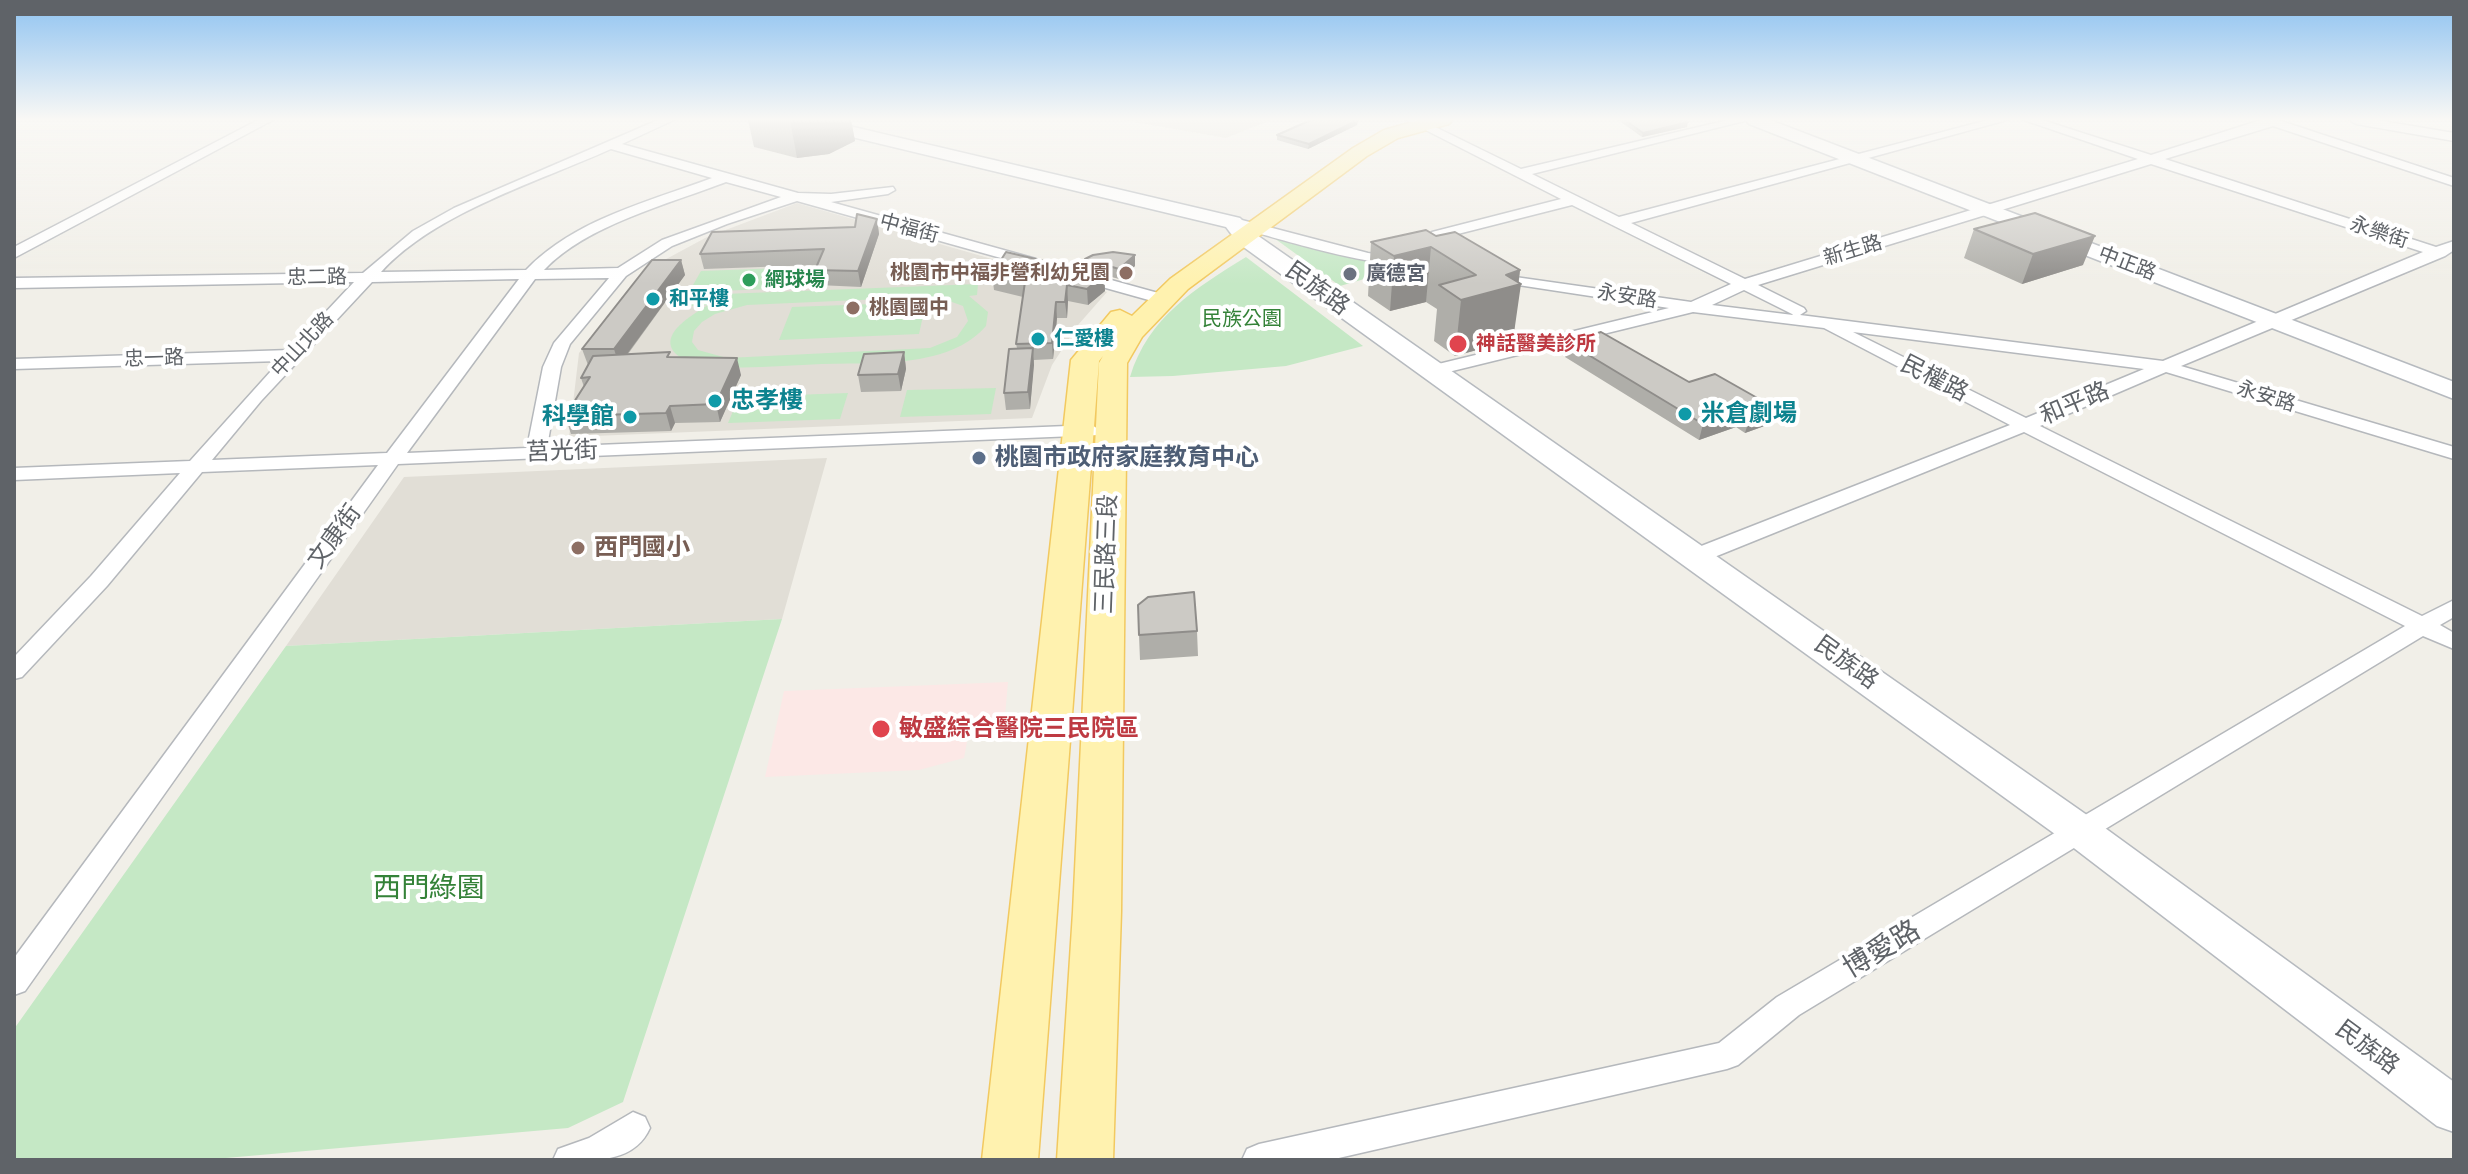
<!DOCTYPE html>
<html>
<head>
<meta charset="utf-8">
<style>
	body { margin:0 }
	#map { position:relative; width:2468px; height:1174px; overflow:hidden; background:#f1efe8; font-family:"Fira Sans Condensed",sans-serif }
	canvas { display:block }
	.frame { position:absolute; inset:0; border:16px solid #5f6368; pointer-events:none }
</style>
</head>
<body>
<div id="map">
<canvas width="2468" height="1174"></canvas>
<div class="frame"></div>
</div>
<script>
const g = document.querySelector('canvas').getContext('2d');
g.lineJoin = 'round';
function fill(path, color) {
  g.fillStyle = color;
  g.fill(path, 'evenodd');
}
function stroke(path, color, width, dash) {
  g.strokeStyle = color;
  g.lineWidth = width;
  g.lineCap = dash ? 'butt' : 'round';
  g.setLineDash(dash || []);
  g.stroke(path);
}
function drawText(font, color, halo, rows, align = 'center') {
  g.font = font + ' "Fira Sans Condensed","Noto Sans TC",sans-serif';
  g.lineWidth = 8;
  g.setLineDash([]);
  g.textBaseline = 'middle';
  g.strokeStyle = halo;
  g.fillStyle = color;
  for (const [text, x, y, turn = 0] of rows) {
    g.save();
    g.translate(x, y);
    g.rotate((+turn || 0) * Math.PI / 180);
    g.textAlign = isNaN(turn) ? turn : align;
    if (halo) g.strokeText(text, 0, 0);
    g.fillText(text, 0, 0);
    g.restore();
  }
}
fill(new Path2D(`
	M 1123,120 L 1271,120 L 1226,138 Z
	M 797,203 L 1107,292 L 1078,325 L 1052,365 L 1032,418 L 569,437 L 579,353 L 644,271 L 707,237 Z
	M 827,458 L 782,619 L 286,646 L 404,477 Z`), '#e1ded6');
fill(new Path2D(`
	M 1008,682 L 1004,727 L 969,731 L 964,758 L 919,770 L 765,777 L 784,691 Z`), '#fce8e6');
fill(new Path2D(`
	M 1274,238 L 1399,269 L 1340,286 Z
	M 1246,257 L 1363,346 L 1286,366 L 1173,376 L 1130,377 C 1148,317 1196,288 1246,257 Z
	M 808,267 L 799,288 L 689,292 L 701,271 Z
	M 978,284 L 977,295 L 969,296 L 988,312 L 986,326 C 972,342 953,351 933,356 C 897,365 858,363 822,364 C 789,365 756,369 723,367 C 711,367 685,362 676,354 C 656,334 696,313 708,305 L 667,307 L 673,296 ZM 926,297 L 941,298 L 963,306 L 968,321 L 957,337 L 930,348 L 727,358 L 698,350 L 692,342 L 694,331 L 702,322 L 715,314 L 747,305 Z
	M 926,302 L 919,334 L 779,340 L 792,307 Z
	M 996,388 L 991,414 L 900,417 L 907,390 Z
	M 848,393 L 840,419 L 728,423 L 739,397 Z
	M 782,619 L 623,1102 L 568,1128 L 203,1160 L 14,1160 L 14,1029 L 286,646 Z`), '#c5e8c5');
const street = new Path2D(`
	M 258,120 L 273,120 L 14,258 L 14,247 Z
	M 658,120 L 674,120 L 622,144 L 798,193 L 831,194 L 893,187 L 895,190 L 888,194 L 831,202 L 1036,259 L 1039,262 L 1036,265 L 1026,265 L 797,201 L 727,224 L 672,246 L 626,276 L 570,344 L 561,367 L 547,447 L 1092,425 L 1101,431 L 1099,435 L 398,464 L 25,991 L 14,995 L 14,958 L 378,465 L 202,472 L 107,586 L 22,677 L 14,679 L 14,657 L 91,576 L 180,473 L 14,480 L 14,468 L 190,461 L 280,361 L 14,369 L 14,359 L 290,350 L 354,282 L 14,288 L 14,278 L 363,273 L 413,231 L 454,208 ZM 611,149 L 712,178 C 648,202 575,219 526,270 L 381,272 C 436,212 538,182 611,149 ZM 726,182 L 781,197 L 662,240 L 618,268 L 544,270 C 586,225 669,204 726,182 ZM 609,278 L 554,343 L 543,367 L 527,448 L 407,453 L 535,279 ZM 519,279 L 387,453 L 212,460 L 261,401 L 372,282 Z
	M 1406,120 L 1421,120 L 1521,169 L 1728,120 L 1748,120 L 1532,174 L 1619,217 L 1988,120 L 2007,120 L 1631,223 L 1745,279 L 2138,159 L 2024,120 L 2042,120 L 2151,155 L 2261,120 L 2278,120 L 2454,178 L 2454,186 L 2273,126 L 2165,159 L 2436,247 L 2454,241 L 2454,250 L 2445,256 L 2181,366 L 2454,447 L 2454,459 L 2166,372 L 2040,426 L 2422,616 L 2454,600 L 2454,617 L 2440,625 L 2454,633 L 2454,649 L 2423,636 L 1799,1015 L 1738,1065 L 1727,1069 L 1330,1160 L 1242,1160 L 1247,1149 L 1259,1144 L 1719,1043 L 1777,997 L 2405,626 L 2024,432 L 1702,562 L 1686,562 L 1683,557 L 1686,552 L 2010,425 L 1824,328 L 1693,312 L 1432,376 L 1426,375 L 1423,371 L 1426,367 L 1669,308 L 1492,281 L 1484,276 L 1487,273 L 1691,302 L 1731,284 L 1572,205 L 1442,238 L 1421,259 L 1411,259 L 1411,253 L 1432,232 L 1561,199 ZM 2151,164 L 2423,252 L 2163,361 L 1800,315 L 1806,311 L 1804,308 L 1758,285 ZM 1744,290 L 1792,314 L 1793,315 L 1712,305 ZM 1853,332 L 2144,369 L 2026,418 Z
	M 2350,120 L 2376,120 L 2454,133 L 2454,141 L 2356,124 Z
	M 1238,219 L 1368,253 L 1404,258 L 1407,261 C 1391,274 1259,233 1233,226 L 1231,223 Z
	M 1075,270 L 1169,296 L 1171,299 L 1163,304 L 1070,278 L 1070,272 Z
	M 633,1112 L 645,1117 L 650,1128 C 633,1166 588,1160 553,1160 L 558,1149 L 589,1138 Z`);
const secondary = new Path2D(`
	M 793,120 L 824,120 L 1240,218 L 1254,233 L 2094,820 L 2454,1082 L 2454,1132 L 2437,1126 L 2066,842 L 1238,243 L 1226,227 L 802,125 Z
	M 1746,120 L 1770,120 L 2454,382 L 2454,399 L 1749,124 Z`);
const primary = new Path2D(`
	M 1420,120 L 1452,120 L 1449,124 L 1398,138 L 1367,156 L 1188,289 L 1142,337 L 1127,363 L 1121,912 L 1113,1160 L 1057,1160 L 1073,912 L 1099,363 L 1103,356 L 1099,361 L 1038,1160 L 982,1160 L 1071,360 L 1111,312 L 1120,310 L 1132,316 L 1170,279 L 1353,148 L 1384,130 Z`);
stroke(street, '#b5b8bc', 3);
stroke(secondary, '#b6babf', 3);
stroke(primary, '#f2c960', 3);
fill(street, '#fff');
fill(secondary, '#fff');
fill(primary, '#fff2af');
fill(new Path2D(`
	M 748,120 L 851,120 L 855,141 L 829,154 L 797,158 L 754,147 Z
	M 1358,120 L 1357,125 L 1308,149 L 1277,140 L 1277,135 Z
	M 1618,120 L 1684,120 L 1687,127 L 1642,137 Z
	M 877,219 L 879,234 L 861,287 L 818,285 L 815,270 L 817,265 L 704,269 L 700,254 L 855,227 Z
	M 1974,229 L 2083,265 L 2022,284 L 1964,258 Z
	M 1436,236 L 1520,270 L 1513,340 L 1455,356 L 1434,341 L 1437,309 L 1426,302 L 1390,311 L 1368,296 L 1371,242 Z
	M 1135,255 L 1135,266 L 1119,279 L 1085,270 L 1085,259 Z
	M 681,260 L 685,275 L 628,354 L 672,357 L 741,375 L 720,422 L 675,423 L 671,431 L 571,434 L 565,416 L 584,387 L 581,378 L 588,365 L 582,349 Z
	M 992,274 L 1104,275 L 1105,291 L 1088,305 L 1068,301 L 1067,318 L 1057,318 L 1053,359 L 1034,360 L 1030,409 L 1006,410 L 1004,393 L 1017,348 L 1016,344 L 1023,297 L 994,290 Z
	M 1567,342 L 1689,382 L 1770,424 L 1745,433 L 1736,427 L 1699,440 L 1565,357 Z
	M 904,352 L 906,369 L 901,391 L 861,392 L 858,375 Z
	M 1197,631 L 1198,656 L 1140,660 L 1139,635 Z`), '#afaea9');
fill(new Path2D(`
	M 790,120 L 851,120 L 855,141 L 829,154 L 797,158 Z
	M 1358,120 L 1357,125 L 1308,149 L 1309,144 Z
	M 1688,122 L 1687,127 L 1642,137 L 1643,133 Z
	M 877,219 L 879,234 L 861,287 L 858,271 Z
	M 2095,236 L 2083,265 L 2022,284 L 2033,254 Z
	M 1431,247 L 1426,302 L 1390,311 L 1394,256 Z
	M 1135,255 L 1135,266 L 1119,279 L 1119,269 Z
	M 681,260 L 685,275 L 619,365 L 614,349 Z
	M 1520,270 L 1518,285 L 1521,284 L 1513,340 L 1455,356 L 1461,300 L 1506,275 Z
	M 1104,275 L 1105,291 L 1088,305 L 1087,289 Z
	M 1067,285 L 1068,301 L 1067,318 L 1065,302 Z
	M 1056,302 L 1057,318 L 1053,359 L 1052,343 Z
	M 1033,348 L 1034,365 L 1030,409 L 1028,392 Z
	M 904,352 L 906,369 L 901,391 L 898,374 Z
	M 737,358 L 741,375 L 720,422 L 716,404 Z
	M 670,406 L 675,423 L 671,431 L 666,413 Z
	M 1775,408 L 1770,424 L 1745,433 L 1750,417 Z
	M 1740,411 L 1736,427 L 1699,440 L 1703,424 Z`), '#8f8d8a');
const building = new Path2D(`
	M 1311,120 L 1358,120 L 1309,144 L 1277,135 Z
	M 1625,120 L 1684,120 L 1688,122 L 1643,133 Z
	M 2035,213 L 2095,236 L 2033,254 L 1974,229 Z
	M 857,214 L 877,219 L 858,271 L 815,270 L 824,249 L 700,254 L 712,232 L 855,227 Z
	M 1426,230 L 1436,236 L 1455,232 L 1520,270 L 1506,275 L 1521,284 L 1461,300 L 1439,285 L 1476,275 L 1431,247 L 1394,256 L 1371,242 Z
	M 1006,252 L 1104,275 L 1087,289 L 1067,285 L 1065,302 L 1056,302 L 1052,343 L 1016,344 L 1025,282 L 992,274 Z
	M 1113,252 L 1135,255 L 1119,269 L 1085,259 L 1093,255 Z
	M 652,260 L 681,260 L 614,349 L 582,349 Z
	M 1601,332 L 1689,382 L 1715,374 L 1775,408 L 1750,417 L 1740,411 L 1703,424 L 1567,342 Z
	M 1033,348 L 1028,392 L 1004,393 L 1009,349 Z
	M 670,352 L 667,357 L 737,358 L 716,404 L 670,406 L 666,413 L 565,416 L 590,377 L 581,378 L 593,356 Z
	M 904,352 L 898,374 L 858,375 L 864,354 Z
	M 1194,592 L 1197,631 L 1139,635 L 1138,605 L 1148,597 Z`);
fill(building, '#cccac5');
stroke(building, '#8f8d8a', 2);
const sky = g.createLinearGradient(0, 0, 0, 284);
sky.addColorStop(0, '#8fc3f1');
sky.addColorStop(0.42, '#f9f8f5');
sky.addColorStop(1, '#f9f8f500');
g.fillStyle = sky;
g.fillRect(0, 0, 2468, 284);
for (const [x, y, r, color] of [
	[1126,273,8,"#8d6e63"],
	[1350,274,8,"#6b7280"],
	[749,280,8,"#2e9e5b"],
	[653,299,8,"#0f9aa8"],
	[853,308,8,"#8d6e63"],
	[1038,339,8,"#0f9aa8"],
	[1458,344,10,"#e0444e"],
	[715,401,8,"#0f9aa8"],
	[1685,414,8,"#0f9aa8"],
	[630,417,8,"#0f9aa8"],
	[979,458,8,"#5c6f8a"],
	[578,548,8,"#8d6e63"],
	[881,729,10,"#e0444e"]
]) {
  const dot = new Path2D();
  dot.arc(x, y, r, 0, 2 * Math.PI);
  g.fillStyle = color;
  g.fill(dot);
  stroke(dot, '#fff', 3);
}
drawText('20px', '#5f6368', '#fff', [
	["中福街",909,229,15],
	["永樂街",2379,233,18],
	["新生路",1853,251,-17],
	["中正路",2127,264,21],
	["忠二路",317,278,-1],
	["永安路",1627,297,9],
	["中山北路",303,345,-47],
	["忠一路",154,359,-2],
	["永安路",2266,397,17]
]);
drawText('bold 20px', '#785e54', '#fff', [
	["桃園市中福非營利幼兒園",1110,273],
	["桃園國中",869,308,"left"]
], 'right');
drawText('bold 20px', '#5b616d', '#fff', [
	["廣德宮",1366,274]
], 'left');
drawText('bold 20px', '#27864d', '#fff', [
	["網球場",765,280]
], 'left');
drawText('bold 20px', '#0d838f', '#fff', [
	["和平樓",669,299],
	["仁愛樓",1054,339]
], 'left');
drawText('20px', '#348238', '#fff', [
	["民族公園",1242,319]
]);
drawText('bold 20px', '#be3a42', '#fff', [
	["神話醫美診所",1476,344]
], 'left');
drawText('24px', '#5f6368', '#fff', [
	["民族路",1317,289,36],
	["民權路",1934,379,27],
	["和平路",2075,404,-23],
	["莒光街",562,452,-2],
	["文康街",335,537,-54],
	["三民路三段",1107,554,-88],
	["民族路",1846,663,36],
	["民族路",2367,1048,37]
]);
drawText('bold 24px', '#0d838f', '#fff', [
	["忠孝樓",731,401],
	["米倉劇場",1701,414],
	["科學館",614,417,"right"]
], 'left');
drawText('bold 24px', '#4e5e75', '#fff', [
	["桃園市政府家庭教育中心",995,458]
], 'left');
drawText('bold 24px', '#785e54', '#fff', [
	["西門國小",594,548]
], 'left');
drawText('bold 24px', '#be3a42', '#fff', [
	["敏盛綜合醫院三民院區",899,729]
], 'left');
drawText('28px', '#348238', '#fff', [
	["西門綠園",429,889]
]);
drawText('28px', '#5f6368', '#fff', [
	["博愛路",1882,950,-31]
]);
</script>
</body>
</html>
